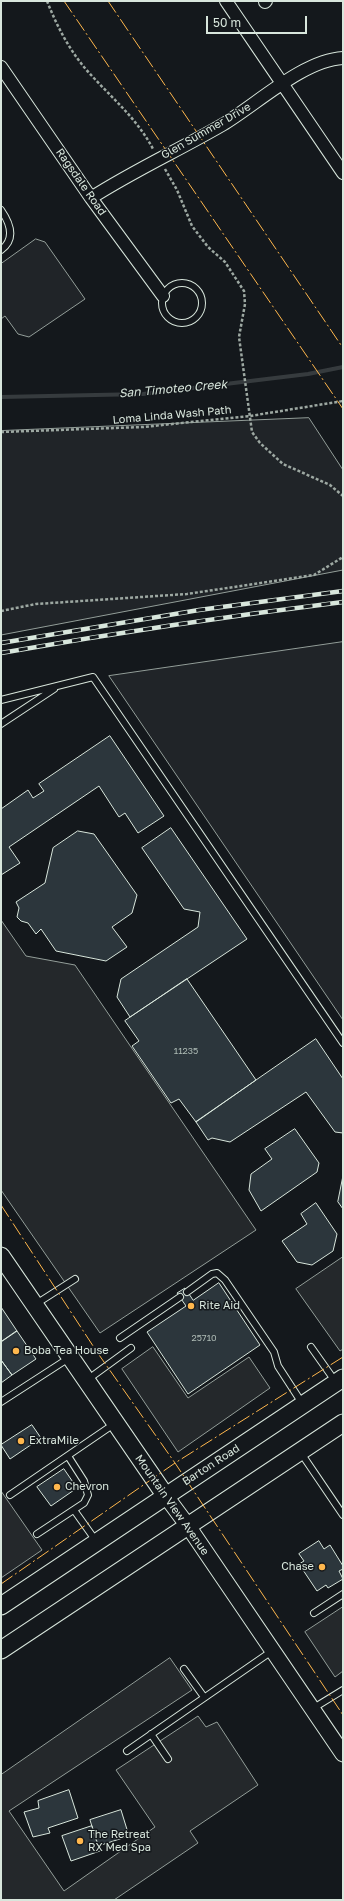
<!DOCTYPE html>
<html>
<head>
<meta charset="utf-8">
<style>
	body { margin:0 }
	#map { position:relative; width:344px; height:1901px; overflow:hidden; background:#14181c; font-family:"Golos Text",sans-serif }
	canvas { display:block }
	.frame { position:absolute; inset:0; border:2px solid #d8e6dc; pointer-events:none }
	.scale { position:absolute; left:206px; top:16px; width:101px; height:18px; box-sizing:border-box; border:2px solid #d8e6dc; border-top:0; padding-left:5px; font-size:12px; line-height:14px; white-space:nowrap; color:#d8e6dc; -webkit-text-stroke:3px #14181c; paint-order:stroke }
</style>
</head>
<body>
<div id="map">
<canvas width="344" height="1901"></canvas>
<div class="frame"></div>
<div class="scale">50 m</div>
</div>
<script>
const g = document.querySelector('canvas').getContext('2d');
g.lineJoin = 'round';
function fill(path, color) {
  g.fillStyle = color;
  g.fill(path, 'evenodd');
}
function stroke(path, color, width, dash) {
  g.strokeStyle = color;
  g.lineWidth = width;
  g.lineCap = dash ? 'butt' : 'round';
  g.setLineDash(dash || []);
  g.stroke(path);
}
function drawText(font, color, halo, rows, align = 'center') {
  g.font = font + ' "Golos Text",sans-serif';
  g.lineWidth = 3;
  g.setLineDash([]);
  g.textBaseline = 'middle';
  g.strokeStyle = halo;
  g.fillStyle = color;
  for (const [text, x, y, turn = 0] of rows) {
    g.save();
    g.translate(x, y);
    g.rotate((+turn || 0) * Math.PI / 180);
    g.textAlign = isNaN(turn) ? turn : align;
    if (halo) g.strokeText(text, 0, 0);
    g.fillText(text, 0, 0);
    g.restore();
  }
}
const green = new Path2D(`
	M 36,239 L 45,242 L 85,299 L 29,337 L 18,334 L 5,316 L 1,319 L 1,264 Z
	M 309,418 L 343,470 L 343,570 L 1,635 L 1,431 Z
	M 343,642 L 343,1020 L 109,676 Z`);
fill(green, '#202428');
stroke(green, '#939e99', 1);
const parking = new Path2D(`
	M 1,920 L 26,956 L 75,965 L 256,1230 L 100,1333 L 1,1190 Z
	M 343,1257 L 343,1349 L 340,1351 L 296,1289 Z
	M 153,1347 L 188,1398 L 249,1357 L 270,1388 L 178,1452 L 122,1369 Z
	M 1,1491 L 42,1550 L 1,1578 Z
	M 343,1607 L 343,1671 L 335,1677 L 305,1632 Z
	M 170,1658 L 192,1690 L 9,1811 L 64,1891 L 155,1827 L 116,1770 L 198,1716 L 206,1727 L 217,1722 L 258,1785 L 190,1831 L 198,1843 L 114,1900 L 1,1900 L 1,1775 Z`);
fill(parking, '#24282b');
stroke(parking, '#939e99', 1);
stroke(new Path2D(`
	M 1,397 L 143,394 L 308,374 L 343,367`), '#363b3e', 4);
const building = new Path2D(`
	M 110,736 L 164,816 L 138,833 L 125,813 L 119,817 L 99,786 L 9,847 L 20,863 L 1,875 L 1,809 L 28,790 L 33,798 L 44,791 L 39,784 Z
	M 171,828 L 247,939 L 130,1017 L 117,997 L 121,979 L 198,927 L 200,912 L 184,909 L 142,848 Z
	M 78,831 L 94,834 L 137,895 L 132,913 L 112,927 L 127,947 L 106,961 L 56,951 L 41,929 L 36,934 L 28,923 L 21,921 L 17,917 L 19,908 L 16,902 L 45,883 L 53,848 Z
	M 187,979 L 256,1080 L 196,1122 L 179,1099 L 171,1103 L 132,1046 L 139,1041 L 125,1021 Z
	M 316,1039 L 343,1079 L 343,1133 L 335,1132 L 306,1092 L 230,1142 L 212,1138 L 208,1140 L 196,1122 Z
	M 295,1129 L 319,1163 L 317,1172 L 261,1211 L 249,1190 L 251,1174 L 272,1159 L 265,1149 Z
	M 343,1176 L 343,1209 L 338,1202 Z
	M 316,1203 L 337,1234 L 333,1251 L 312,1265 L 297,1262 L 282,1241 L 307,1224 L 301,1214 Z
	M 219,1283 L 260,1345 L 188,1394 L 147,1332 L 186,1306 L 177,1293 L 185,1288 L 193,1300 Z
	M 1,1307 L 17,1331 L 1,1342 Z
	M 17,1331 L 36,1359 L 12,1375 L 1,1360 L 1,1342 Z
	M 1,1360 L 12,1375 L 1,1383 Z
	M 32,1425 L 41,1438 L 10,1459 L 1,1445 Z
	M 64,1469 L 77,1488 L 51,1506 L 37,1487 Z
	M 319,1541 L 324,1549 L 330,1545 L 343,1566 L 343,1569 L 339,1571 L 343,1579 L 328,1588 L 326,1585 L 317,1591 L 299,1564 L 304,1561 L 299,1554 Z
	M 69,1790 L 78,1818 L 48,1828 L 50,1833 L 33,1837 L 24,1812 L 39,1808 L 38,1801 Z
	M 121,1810 L 129,1836 L 98,1846 L 90,1820 Z
	M 92,1826 L 100,1851 L 71,1861 L 62,1836 Z`);
fill(building, '#2c363c');
stroke(building, '#d8e6dc', 1);
const service = new Path2D(`
	M 1,210 C 10,223 16,239 1,250
	M162 303a20 20 0 1 1 40 0a20 20 0 1 1-40 0Z
	M 1,700 L 93,677 L 343,1043
	M 1,724 L 54,689
	M 187,1292 L 212,1274 L 217,1273 L 225,1280 L 274,1352 L 278,1366 L 302,1403
	M 36,1304 L 75,1279
	M 120,1338 L 180,1297
	M 311,1347 L 335,1381
	M 87,1380 L 131,1348
	M 1,1402 L 69,1358
	M 301,1453 L 343,1515
	M 10,1495 L 114,1424
	M 74,1510 L 96,1541
	M 37,1534 L 84,1503 L 88,1495 L 84,1481 L 68,1456
	M 314,1613 L 343,1594
	M 184,1669 L 204,1697
	M 312,1709 L 343,1690
	M 151,1734 L 168,1759
	M 127,1751 L 272,1651`);
const minor = new Path2D(`
	M 226,1 L 343,173
	M 265,2 L 266,1
	M 1,67 L 91,198 L 163,296
	M 91,198 C 133,171 179,150 222,125 C 256,105 303,60 343,58`);
const tertiary = new Path2D(`
	M 165,1495 L 188,1526 L 343,1754`);
const secondary = new Path2D(`
	M 1,1256 L 165,1495
	M 1,1606 L 343,1378
	M 1,1650 L 343,1423`);
stroke(service, '#d8e6dc', 8);
stroke(minor, '#d8e6dc', 14);
stroke(tertiary, '#d8e6dc', 17);
stroke(secondary, '#d8e6dc', 19);
stroke(new Path2D(`
	M 47,1 C 58,29 72,55 92,76 C 114,100 138,120 153,149
	M 165,169 L 177,190 L 192,226 L 208,247 L 225,262 L 244,291 L 245,304 L 239,337 L 252,432 L 260,443 L 283,464 L 330,485 L 343,496
	M 1,432 L 143,427 L 250,416 L 343,401
	M 1,611 L 36,604 L 187,594 L 314,575 L 343,557`), '#9da8a2', 2.5, [3, 2]);
stroke(service, '#14181c', 6);
stroke(minor, '#14181c', 12);
stroke(tertiary, '#14181c', 15);
stroke(secondary, '#14181c', 17);
const rail = new Path2D(`
	M 1,643 L 199,610 L 343,591
	M 1,653 C 115,633 229,616 343,602`);
stroke(rail, '#d8e6dc', 4.5);
stroke(rail, '#14181c', 3, [9]);
stroke(new Path2D(`
	M 64,1 L 343,409
	M 108,1 L 343,348
	M 1,1205 L 97,1352 L 175,1463 L 343,1715
	M 1,1584 L 175,1463 L 343,1357`), '#ffb74d', 1, [14, 3, 2, 3]);
for (const [x, y, r, color] of [
	[191,1306,4,"#ffb74d"],
	[16,1351,4,"#ffb74d"],
	[21,1441,4,"#ffb74d"],
	[57,1487,4,"#ffb74d"],
	[322,1567,4,"#ffb74d"],
	[80,1841,4,"#ffb74d"]
]) {
  const dot = new Path2D();
  dot.arc(x, y, r, 0, 2 * Math.PI);
  g.fillStyle = color;
  g.fill(dot);
  stroke(dot, '#14181c', 1.5);
}
drawText('9px', '#adbab4', null, [
	["11235",186,1051],
	["25710",204,1338]
]);
drawText('11px', '#d8e6dc', '#14181c', [
	["Glen Summer Drive",206,131,-30],
	["Ragsdale Road",81,182,55],
	["Loma Linda Wash Path",172,415,-5],
	["Barton Road",211,1465,-33],
	["Mountain View Avenue",172,1505,55]
]);
drawText('11px', '#d8e6dc', '#14181c', [
	["Rite Aid",199,1306],
	["Boba Tea House",24,1351],
	["ExtraMile",29,1441],
	["Chevron",65,1487],
	["Chase",314,1567,"right"],
	["The Retreat",88,1835],
	["RX Med Spa",88,1848]
], 'left');
drawText('italic 12px', '#d8e6dc', '#14181c', [
	["San Timoteo Creek",173,389,-5]
]);
</script>
</body>
</html>
